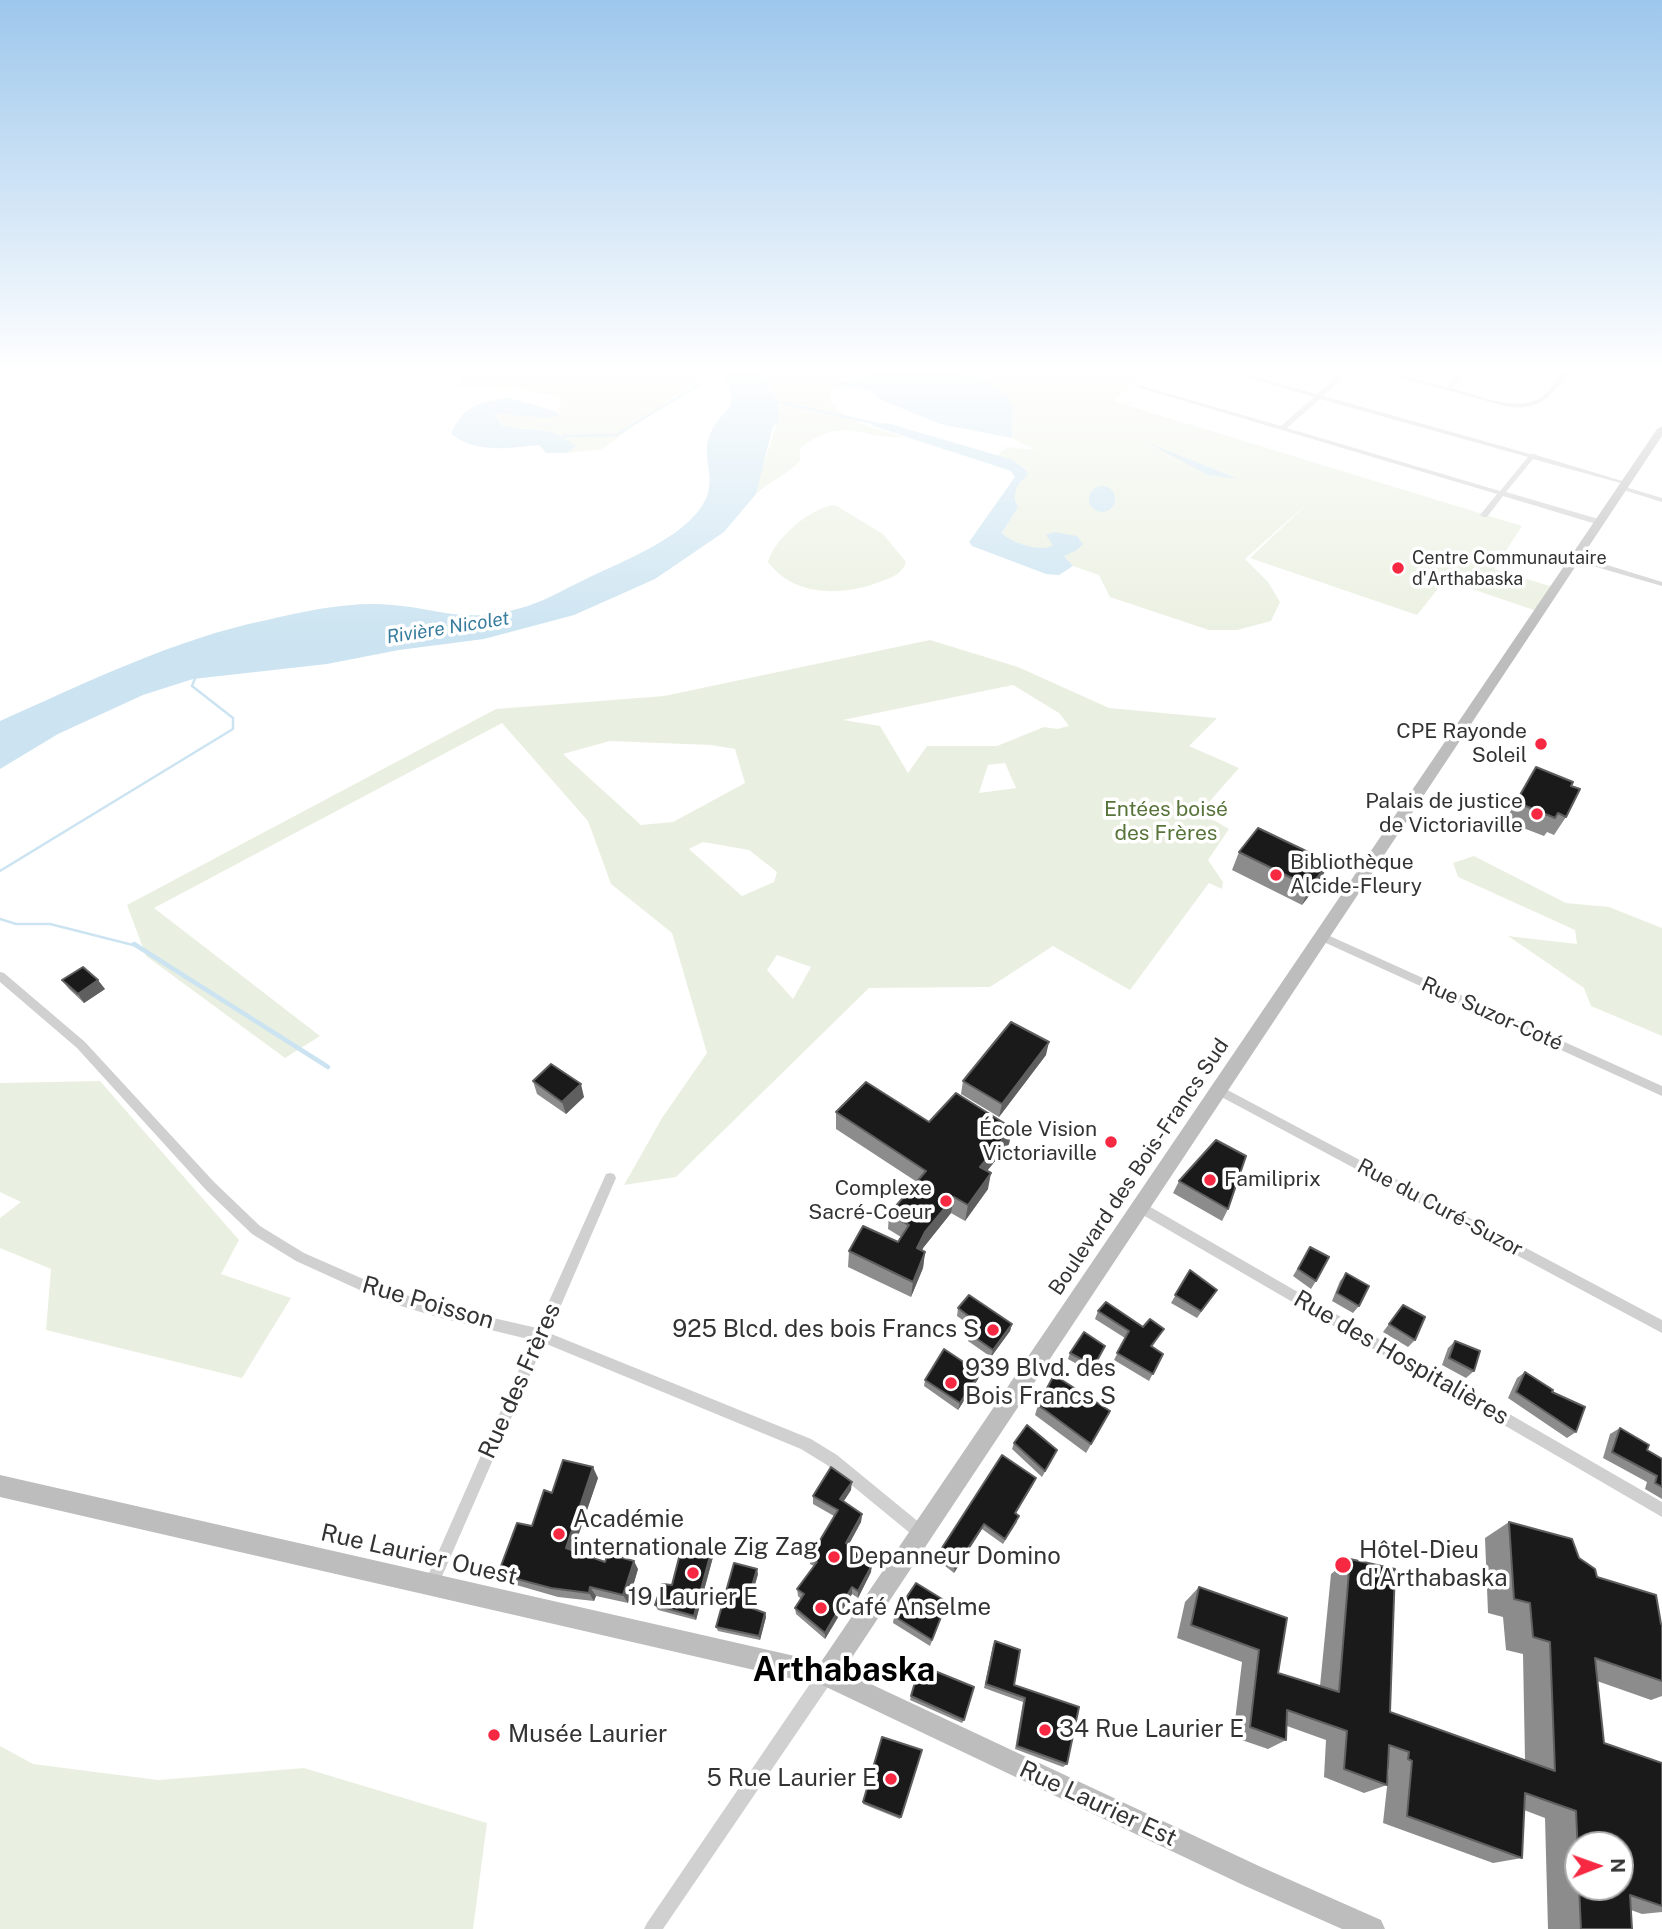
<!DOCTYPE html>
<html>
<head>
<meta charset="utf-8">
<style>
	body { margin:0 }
	#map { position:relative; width:1662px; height:1929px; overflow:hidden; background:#fff; font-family:"Public Sans",sans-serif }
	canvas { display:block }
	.north { position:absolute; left:1564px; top:1831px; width:70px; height:70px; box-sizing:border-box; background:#fff; border:2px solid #adadad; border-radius:50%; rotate:89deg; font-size:19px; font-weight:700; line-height:28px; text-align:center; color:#333 }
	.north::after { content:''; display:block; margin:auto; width:24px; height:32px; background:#f62842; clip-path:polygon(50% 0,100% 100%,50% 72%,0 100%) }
</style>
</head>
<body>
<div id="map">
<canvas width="1662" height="1929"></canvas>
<div class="north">N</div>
</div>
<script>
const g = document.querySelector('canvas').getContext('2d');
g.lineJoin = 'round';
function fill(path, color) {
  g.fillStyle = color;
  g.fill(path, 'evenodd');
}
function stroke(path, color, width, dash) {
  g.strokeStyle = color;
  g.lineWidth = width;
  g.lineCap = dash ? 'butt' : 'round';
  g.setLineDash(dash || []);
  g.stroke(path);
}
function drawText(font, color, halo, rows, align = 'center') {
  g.font = font + ' "Public Sans",sans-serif';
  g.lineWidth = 7;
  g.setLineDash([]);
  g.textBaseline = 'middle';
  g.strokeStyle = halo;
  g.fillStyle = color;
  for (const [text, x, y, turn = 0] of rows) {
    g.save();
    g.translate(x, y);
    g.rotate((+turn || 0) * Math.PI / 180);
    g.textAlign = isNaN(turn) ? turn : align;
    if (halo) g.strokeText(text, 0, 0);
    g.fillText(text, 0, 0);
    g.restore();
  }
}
fill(new Path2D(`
	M 568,367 L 719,367 L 721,371 L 701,377 L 602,449 L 566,453 L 575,446 C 543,421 536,434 501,425 L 494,414 L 545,418 L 558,416 L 561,398 L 522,389 L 455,387 L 464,372 Z
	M 759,367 L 863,367 L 840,382 L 830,397 C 835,421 884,430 904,437 C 857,440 847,414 800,448 L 800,461 C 787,475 769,481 756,494 C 759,470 781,424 778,405 C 777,393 765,378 759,367 Z
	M 960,367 L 1119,367 L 1143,373 L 1113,401 L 1522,526 L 1494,569 L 1553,587 L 1537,611 L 1445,580 L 1417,615 L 1250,558 L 1311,500 L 1245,559 L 1268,582 L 1280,602 L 1271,621 L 1237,630 L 1209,630 L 1110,597 L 1099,575 L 1073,566 L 1064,556 L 1067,553 L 1052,540 L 1054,545 C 1042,554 1011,543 1002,533 L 1018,507 C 1011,493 1017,483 1027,475 L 1025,468 L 998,455 L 1007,447 L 1035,450 L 1012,438 L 1013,406 L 999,389 Z
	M 835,505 L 883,534 L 906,562 C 903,573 893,577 882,581 C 844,596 795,598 768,562 C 774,539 811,507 835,505 Z
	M 930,640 L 1018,667 L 1109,708 L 1217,718 L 1189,746 L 1239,768 L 1203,809 L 1203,814 L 1229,829 L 1208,860 L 1223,882 L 1222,889 L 1209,883 L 1130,990 L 1053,946 L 990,987 L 869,988 L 676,1177 L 624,1185 L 662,1118 L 707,1053 L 672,933 L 611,884 L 588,821 L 502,723 L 154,908 L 320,1036 L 285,1058 L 146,956 L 127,905 L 496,709 L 664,696 ZM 1013,685 L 1059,713 L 1069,726 L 1057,729 L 1044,727 L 997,746 L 927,746 L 908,773 L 880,726 L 843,720 ZM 610,741 L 711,745 L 735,749 L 745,783 L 673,822 L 641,825 L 563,754 ZM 1005,763 L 1016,788 L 979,793 L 988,765 ZM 703,842 L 749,850 L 777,872 L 774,882 L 742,896 L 689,849 ZM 777,955 L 811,967 L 793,999 L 767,970 Z
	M 1474,856 L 1566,903 L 1609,907 L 1662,928 L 1662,1036 L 1591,1006 L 1584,988 L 1508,936 L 1577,944 L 1575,930 L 1458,877 L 1453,863 Z
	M 100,1081 L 239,1240 L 221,1274 L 291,1298 L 242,1378 L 46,1330 L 51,1269 L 0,1248 L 0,1218 L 21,1202 L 0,1192 L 0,1083 Z
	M 0,1746 L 33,1764 L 158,1780 L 304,1768 L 487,1823 L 473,1929 L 0,1929 Z`), '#eaf0e1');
fill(new Path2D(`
	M 719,367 L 759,367 L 778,402 L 779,418 L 772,430 L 756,494 L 724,532 L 655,579 L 574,615 L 484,639 L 399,650 L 327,664 L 193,679 L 143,695 L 58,734 L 0,769 L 0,721 C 86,683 174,639 267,620 C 306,611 352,601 392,605 C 422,607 451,617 481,615 C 497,614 518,610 533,604 C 551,598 568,587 586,579 C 622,561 695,535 708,493 C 713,476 705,461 707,446 C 715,403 749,418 719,367 Z
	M 877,367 L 960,367 L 999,389 L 1010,399 L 1013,406 L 1012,438 L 940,424 L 881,400 L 870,390 L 837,386 L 840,382 L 853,381 Z
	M 510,398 L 558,412 L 558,416 L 545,418 L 495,414 L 501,425 C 537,435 542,421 576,446 L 566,453 L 546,453 L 539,445 C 508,448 478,454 451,434 C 462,406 481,401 510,398 Z
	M 887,423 L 1010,459 L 1025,469 L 1028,475 C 1017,483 1011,494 1018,507 L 1002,533 C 1011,543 1042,553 1053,545 L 1046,535 L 1054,532 L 1077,536 L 1083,544 L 1077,550 L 1064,556 L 1073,566 L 1059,575 L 1046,574 L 972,546 L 969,542 L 1015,477 L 1011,471 L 870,425 Z
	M 1146,442 L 1238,479 L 1208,475 Z
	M1089 499a13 13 0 1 1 26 0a13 13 0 1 1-26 0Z`), '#cce4f1');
stroke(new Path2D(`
	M 774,401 L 878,424
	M 563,436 L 616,435 L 728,367
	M 0,871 L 233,729 L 233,718 L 192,686 L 196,676
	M 0,919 L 16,924 L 50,924 L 137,946`), '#cce4f1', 2.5);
stroke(new Path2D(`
	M 134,944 L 328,1067`), '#cce4f1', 4.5);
fill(new Path2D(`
	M 1212,367 L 1220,367 L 1317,394 L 1348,367 L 1354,367 L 1323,396 L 1530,454 L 1535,454 L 1536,455 L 1629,483 L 1624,484 L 1533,459 L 1506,492 L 1602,520 L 1602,524 L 1596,524 L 1503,496 L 1487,517 L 1484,517 L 1480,515 L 1497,494 L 1137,387 L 1142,386 L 1281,426 L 1314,397 ZM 1320,399 L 1528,457 L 1500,491 L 1287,428 Z
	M 1362,367 L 1370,367 L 1447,387 L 1466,367 L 1472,367 L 1452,388 C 1477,395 1520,414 1543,396 C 1553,388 1560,376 1568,367 L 1574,367 C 1553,393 1542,413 1505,406 Z
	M 1622,486 L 1662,498 L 1662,502 L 1620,489 L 1620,487 Z
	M 1572,556 L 1578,556 L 1662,582 L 1662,586 L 1572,560 Z
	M 1321,932 L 1662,1086 L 1662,1096 L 1317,939 L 1316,936 L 1317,933 Z
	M 0,972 L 4,973 L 85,1042 L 214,1182 L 260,1226 L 304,1253 L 386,1289 L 441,1306 L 537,1328 L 606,1174 L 610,1173 L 614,1174 L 616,1178 L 549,1333 L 811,1439 L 837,1455 L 926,1528 L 928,1533 L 926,1538 L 921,1540 L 916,1538 L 827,1465 L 801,1449 L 544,1343 L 436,1590 L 431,1593 L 426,1590 L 423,1585 L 426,1580 L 532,1340 L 441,1318 L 384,1301 L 296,1261 L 252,1234 L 206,1190 L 77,1048 L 0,982 Z
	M 1218,1085 L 1662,1320 L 1662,1333 L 1214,1093 L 1212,1090 L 1214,1087 Z
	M 1140,1201 L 1662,1502 L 1662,1517 L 1136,1211 L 1134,1207 L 1136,1203 Z
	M 826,1667 L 832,1669 L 834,1675 L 832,1681 L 663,1929 L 644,1929 L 647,1923 L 820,1669 Z`), '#d0d0d0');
fill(new Path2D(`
	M 1662,426 L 1662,436 L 843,1671 L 1261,1867 L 1381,1920 L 1385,1929 L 1342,1929 L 1243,1885 L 824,1686 L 0,1497 L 0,1475 L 821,1662 L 1657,429 Z`), '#bdbdbd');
fill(new Path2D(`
	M 1536,767 L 1571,786 L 1566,817 L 1554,835 L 1547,832 L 1544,836 L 1505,821 Z
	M 1239,852 L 1321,880 L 1302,905 L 1232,870 Z
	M 62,980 L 105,989 L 84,1003 L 69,989 Z
	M 1046,1055 L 999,1117 L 961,1094 L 963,1081 Z
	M 533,1081 L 584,1097 L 566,1114 L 537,1094 Z
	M 836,1112 L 929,1122 L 1012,1128 L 1009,1144 L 987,1171 L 988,1189 L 965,1221 L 951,1213 L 923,1248 L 922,1251 L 925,1252 L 923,1268 L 911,1297 L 848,1267 L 849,1251 L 898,1242 L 901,1237 L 888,1229 L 889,1214 L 917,1182 L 836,1129 Z
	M 1179,1181 L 1228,1209 L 1222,1221 L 1173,1193 Z
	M 1310,1247 L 1316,1281 L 1311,1289 L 1293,1276 Z
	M 1190,1270 L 1217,1290 L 1197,1318 L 1171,1303 Z
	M 1346,1274 L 1359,1306 L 1353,1313 L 1332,1301 L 1340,1281 Z
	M 1403,1305 L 1415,1340 L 1408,1347 L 1383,1332 Z
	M 958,1308 L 1012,1324 L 1010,1331 L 991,1357 L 968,1341 L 970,1334 L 974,1328 L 957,1316 Z
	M 1098,1311 L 1143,1327 L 1164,1329 L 1152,1347 L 1163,1354 L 1149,1381 L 1114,1360 L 1125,1338 L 1095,1319 Z
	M 1455,1341 L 1474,1371 L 1466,1378 L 1442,1365 L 1448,1348 Z
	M 1105,1346 L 1091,1372 L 1068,1359 L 1070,1353 Z
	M 1525,1372 L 1552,1392 L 1576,1432 L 1567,1438 L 1508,1398 L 1517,1378 Z
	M 978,1379 L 958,1410 L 924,1386 L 925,1380 Z
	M 1038,1405 L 1105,1421 L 1086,1453 L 1035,1415 Z
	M 1620,1428 L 1647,1450 L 1662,1459 L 1662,1499 L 1645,1489 L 1647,1482 L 1603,1458 L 1610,1434 Z
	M 1014,1443 L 1054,1456 L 1042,1477 L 1012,1449 Z
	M 598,1478 L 573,1550 L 605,1562 L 638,1569 L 628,1603 L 596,1596 L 594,1601 L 558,1597 L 506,1582 L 498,1574 L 532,1526 L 552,1493 Z
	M 1034,1483 L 1016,1513 L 1017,1522 L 1003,1544 L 982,1529 L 954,1573 L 936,1559 L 938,1554 Z
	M 851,1490 L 843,1502 L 862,1514 L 861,1522 L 848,1545 L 871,1572 L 858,1598 L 852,1594 L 825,1639 L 796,1614 L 795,1608 L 801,1599 L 798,1596 L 797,1589 L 814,1566 L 810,1564 L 810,1557 L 834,1516 L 813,1504 L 813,1496 Z
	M 1509,1522 L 1579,1558 L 1597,1577 L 1662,1624 L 1662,1696 L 1651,1700 L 1597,1681 L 1604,1743 L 1662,1763 L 1662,1912 L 1642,1914 L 1631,1910 L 1632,1929 L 1548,1929 L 1545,1818 L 1524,1810 L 1522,1858 L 1493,1863 L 1383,1823 L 1389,1769 L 1388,1769 L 1387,1785 L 1364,1793 L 1324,1777 L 1326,1740 L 1287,1726 L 1286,1740 L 1268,1749 L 1233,1737 L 1242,1662 L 1177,1638 L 1185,1602 L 1199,1587 L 1287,1618 L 1278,1673 L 1320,1686 L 1331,1574 L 1350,1559 L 1390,1712 L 1525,1760 L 1523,1654 L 1506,1650 L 1503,1617 L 1488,1613 L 1485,1538 ZM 1578,1845 L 1620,1887 L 1578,1887 Z
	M 713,1557 L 696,1620 L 658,1610 L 655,1605 L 672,1585 Z
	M 758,1574 L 749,1607 L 765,1613 L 766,1617 L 760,1640 L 718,1631 L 716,1627 Z
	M 947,1602 L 930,1646 L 893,1623 L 894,1616 Z
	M 995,1641 L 1014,1685 L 1079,1707 L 1067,1764 L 1063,1767 L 1015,1749 L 1023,1702 L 984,1688 L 993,1645 Z
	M 920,1665 L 964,1720 L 962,1723 L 910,1700 Z
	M 882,1737 L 922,1750 L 900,1819 L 863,1804 Z`), '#8c8c8c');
fill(new Path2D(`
	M 1329,862 L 1321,880 L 1302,905 L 1310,887 Z
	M 98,980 L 105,989 L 84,1003 L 78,994 Z
	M 1049,1042 L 1046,1055 L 999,1117 L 1002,1104 Z
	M 581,1084 L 584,1097 L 566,1114 L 562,1102 Z
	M 1012,1128 L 1009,1144 L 977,1183 L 980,1167 Z
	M 991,1173 L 988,1189 L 965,1221 L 968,1205 Z
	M 954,1197 L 951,1213 L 923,1248 L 916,1264 L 917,1248 L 925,1232 Z
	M 925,1252 L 923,1268 L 911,1297 L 913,1282 Z
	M 1012,1324 L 1010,1331 L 991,1357 L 993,1350 Z
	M 980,1373 L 978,1379 L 958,1410 L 960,1403 Z
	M 593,1467 L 598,1478 L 571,1557 L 566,1548 Z
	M 1036,1478 L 1034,1483 L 1013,1518 L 1015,1513 Z
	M 852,1482 L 851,1490 L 840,1507 L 840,1499 Z
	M 862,1514 L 861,1522 L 846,1550 L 846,1543 Z
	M 984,1524 L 982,1529 L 954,1573 L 955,1568 Z
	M 711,1552 L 713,1557 L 696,1620 L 694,1616 Z
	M 634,1561 L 638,1569 L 628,1603 L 623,1595 Z
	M 872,1565 L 871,1572 L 858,1598 L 858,1591 Z
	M 757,1569 L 758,1574 L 747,1611 L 746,1606 Z
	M 590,1587 L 596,1596 L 594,1601 L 589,1593 Z
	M 852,1587 L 852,1594 L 825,1639 L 825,1633 Z
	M 765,1613 L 766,1617 L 760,1640 L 759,1636 Z`), '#5f5f5f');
const building = new Path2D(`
	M 1536,767 L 1573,782 L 1571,786 L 1580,789 L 1566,817 L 1558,813 L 1555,818 L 1516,802 Z
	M 1258,828 L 1329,862 L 1310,887 L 1239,852 Z
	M 83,967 L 98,980 L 78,994 L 62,980 Z
	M 1011,1022 L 1049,1042 L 1002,1104 L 963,1081 Z
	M 551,1064 L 581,1084 L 562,1102 L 533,1081 Z
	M 866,1082 L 929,1122 L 956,1093 L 1012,1128 L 980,1167 L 991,1173 L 968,1205 L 954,1197 L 925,1232 L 917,1248 L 925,1252 L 913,1282 L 849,1251 L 863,1226 L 898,1242 L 909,1225 L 889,1214 L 926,1171 L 836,1112 Z
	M 1216,1140 L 1246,1156 L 1228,1209 L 1179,1181 Z
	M 1310,1247 L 1329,1257 L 1316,1281 L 1298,1269 Z
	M 1190,1270 L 1217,1290 L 1201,1311 L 1175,1295 Z
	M 1346,1273 L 1369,1286 L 1359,1306 L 1337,1293 Z
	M 969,1295 L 1012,1324 L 993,1350 L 970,1334 L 978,1323 L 958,1308 Z
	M 1106,1302 L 1143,1327 L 1150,1319 L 1164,1329 L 1151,1346 L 1163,1354 L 1153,1374 L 1117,1353 L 1129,1331 L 1098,1311 Z
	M 1403,1305 L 1425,1317 L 1415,1340 L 1389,1324 Z
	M 1084,1332 L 1105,1346 L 1094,1366 L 1070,1353 Z
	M 1455,1341 L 1480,1351 L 1474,1371 L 1449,1358 Z
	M 944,1349 L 980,1373 L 960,1403 L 925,1380 Z
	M 1525,1372 L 1553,1390 L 1552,1392 L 1585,1407 L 1576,1432 L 1516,1392 Z
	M 1054,1375 L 1110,1411 L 1091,1444 L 1038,1405 Z
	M 1027,1425 L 1057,1450 L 1045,1471 L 1014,1443 Z
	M 1620,1428 L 1649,1445 L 1647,1450 L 1662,1459 L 1662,1487 L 1655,1483 L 1657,1476 L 1612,1452 Z
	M 1002,1455 L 1036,1478 L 1015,1513 L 1019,1516 L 1005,1539 L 984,1524 L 955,1568 L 938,1554 Z
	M 563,1460 L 593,1467 L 566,1548 L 605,1562 L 608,1554 L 634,1561 L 623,1595 L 590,1587 L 589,1593 L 551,1588 L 498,1574 L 517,1523 L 532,1526 L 544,1490 L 552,1493 Z
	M 831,1467 L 852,1482 L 840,1499 L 862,1514 L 846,1543 L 872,1565 L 858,1591 L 852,1587 L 825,1633 L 795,1608 L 804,1594 L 797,1589 L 817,1562 L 810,1557 L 838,1510 L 813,1496 Z
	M 1509,1522 L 1572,1539 L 1579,1558 L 1595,1569 L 1597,1577 L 1656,1595 L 1661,1624 L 1662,1624 L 1662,1681 L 1595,1658 L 1604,1743 L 1662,1763 L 1662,1906 L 1630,1895 L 1632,1929 L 1581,1929 L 1579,1887 L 1620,1887 L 1620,1845 L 1578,1845 L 1578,1854 L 1576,1811 L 1525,1793 L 1522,1858 L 1407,1816 L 1412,1761 L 1408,1759 L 1409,1752 L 1389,1745 L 1387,1785 L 1344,1769 L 1347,1731 L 1287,1710 L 1286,1740 L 1250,1727 L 1259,1650 L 1191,1625 L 1199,1587 L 1287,1618 L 1278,1673 L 1339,1692 L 1350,1559 L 1395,1569 L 1390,1712 L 1555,1771 L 1550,1642 L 1533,1637 L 1530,1603 L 1514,1599 Z
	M 682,1546 L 711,1552 L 694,1616 L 655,1605 L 662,1584 L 672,1585 Z
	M 734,1563 L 757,1569 L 746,1606 L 765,1613 L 759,1636 L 716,1627 Z
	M 916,1583 L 947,1602 L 932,1640 L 894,1616 Z
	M 995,1641 L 1020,1650 L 1014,1685 L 1079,1707 L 1067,1764 L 1017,1746 L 1025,1698 L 986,1684 Z
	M 920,1665 L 974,1687 L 964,1720 L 911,1696 Z
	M 882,1737 L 922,1750 L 901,1817 L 863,1802 Z`);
fill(building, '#1a1a1a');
stroke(building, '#5f5f5f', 2);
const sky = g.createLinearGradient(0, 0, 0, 637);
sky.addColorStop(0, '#9dc7ec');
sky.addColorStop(0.58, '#fff');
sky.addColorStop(1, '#ffffff00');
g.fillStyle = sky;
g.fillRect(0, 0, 1662, 637);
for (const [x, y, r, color] of [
	[1398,568,7,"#f62842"],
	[1541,744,7,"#f62842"],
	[1537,814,7,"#f62842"],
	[1276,875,7,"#f62842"],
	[1111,1142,7,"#f62842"],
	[1210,1180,7,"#f62842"],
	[946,1201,7,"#f62842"],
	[993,1330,7,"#f62842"],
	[951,1383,7,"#f62842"],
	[559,1534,7,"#f62842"],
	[834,1557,7,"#f62842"],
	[1343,1565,9,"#f62842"],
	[693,1573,7,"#f62842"],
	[821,1608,7,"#f62842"],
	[1045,1730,7,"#f62842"],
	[494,1735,7,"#f62842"],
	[891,1779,7,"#f62842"]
]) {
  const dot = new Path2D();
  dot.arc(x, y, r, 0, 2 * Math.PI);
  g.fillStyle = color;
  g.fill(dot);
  stroke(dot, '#fff', 2.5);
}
drawText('18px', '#333', '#fff', [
	["Centre Communautaire",1412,558],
	["d'Arthabaska",1412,579]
], 'left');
drawText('italic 19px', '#377c9f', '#fff', [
	["Rivière Nicolet",448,628,-9]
]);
drawText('21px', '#333', '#fff', [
	["CPE Rayonde",1527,732],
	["Soleil",1527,756],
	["Palais de justice",1523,802],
	["de Victoriaville",1523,826],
	["Bibliothèque",1290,863,"left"],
	["Alcide-Fleury",1290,887,"left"],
	["École Vision",1097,1130],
	["Victoriaville",1097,1154],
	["Familiprix",1224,1180,"left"],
	["Complexe",932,1189],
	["Sacré-Coeur",932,1213]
], 'right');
drawText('21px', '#58743a', '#fff', [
	["Entées boisé",1166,810],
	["des Frères",1166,834]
]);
drawText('21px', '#333', '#fff', [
	["Rue Suzor-Coté",1492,1014,24],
	["Boulevard des Bois-Francs Sud",1139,1167,-56],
	["Rue du Curé-Suzor",1440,1208,28]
]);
drawText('24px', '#333', '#fff', [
	["Rue Poisson",428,1303,16],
	["Rue des Hospitalières",1401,1358,30],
	["Rue des Frères",520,1381,-66],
	["Rue Laurier Ouest",419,1555,13],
	["Rue Laurier Est",1098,1804,25]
]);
drawText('24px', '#333', '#fff', [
	["925 Blcd. des bois Francs S",979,1330,"right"],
	["939 Blvd. des",965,1369],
	["Bois Francs S",965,1397],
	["Académie",573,1520],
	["internationale Zig Zag",573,1548],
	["Hôtel-Dieu",1359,1551],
	["d'Arthabaska",1359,1579],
	["Depanneur Domino",848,1557],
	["19 Laurier E",693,1598,"center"],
	["Café Anselme",835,1608],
	["34 Rue Laurier E",1059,1730],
	["Musée Laurier",508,1735],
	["5 Rue Laurier E",877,1779,"right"]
], 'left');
drawText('bold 33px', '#000', '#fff', [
	["Arthabaska",844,1671]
]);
</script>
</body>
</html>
